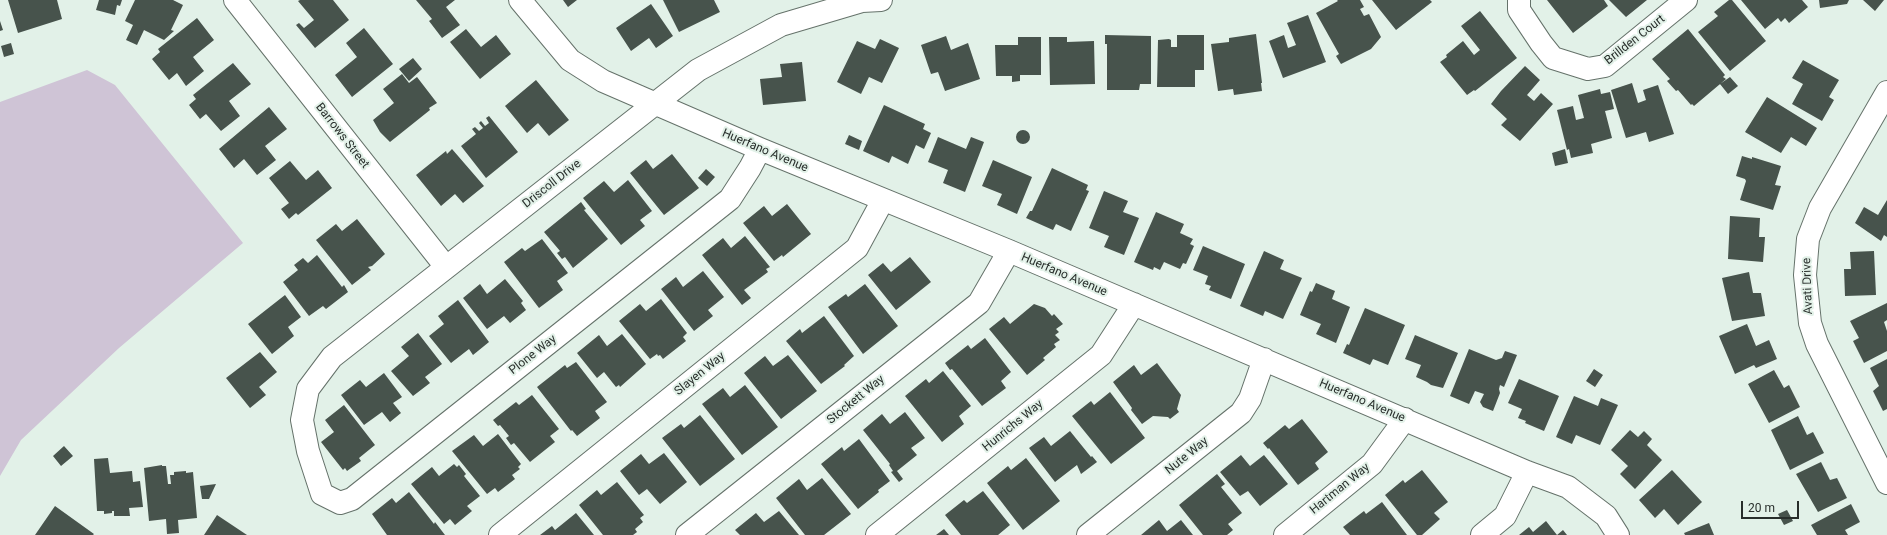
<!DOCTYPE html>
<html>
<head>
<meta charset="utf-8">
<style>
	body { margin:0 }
	#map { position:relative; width:1887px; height:535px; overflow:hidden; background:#e2f1e8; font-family:Roboto,sans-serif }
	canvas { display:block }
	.scale { position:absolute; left:1741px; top:501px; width:58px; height:18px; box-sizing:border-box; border:2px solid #282e2b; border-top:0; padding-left:5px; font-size:12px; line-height:14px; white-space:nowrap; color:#282e2b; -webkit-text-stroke:3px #e2f1e8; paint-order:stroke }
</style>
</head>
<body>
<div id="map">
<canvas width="1887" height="535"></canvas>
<div class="scale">20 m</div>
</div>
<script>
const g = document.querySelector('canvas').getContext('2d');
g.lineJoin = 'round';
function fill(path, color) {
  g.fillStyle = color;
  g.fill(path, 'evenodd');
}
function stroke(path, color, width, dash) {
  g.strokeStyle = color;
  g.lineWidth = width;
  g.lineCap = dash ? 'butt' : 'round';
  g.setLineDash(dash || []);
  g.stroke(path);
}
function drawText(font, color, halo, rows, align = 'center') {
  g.font = font + ' Roboto,sans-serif';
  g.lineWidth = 4;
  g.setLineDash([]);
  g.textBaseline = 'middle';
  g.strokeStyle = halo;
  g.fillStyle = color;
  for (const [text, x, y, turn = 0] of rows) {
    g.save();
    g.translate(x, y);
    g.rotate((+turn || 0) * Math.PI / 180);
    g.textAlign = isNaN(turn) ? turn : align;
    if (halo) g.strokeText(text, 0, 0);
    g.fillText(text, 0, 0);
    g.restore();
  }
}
fill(new Path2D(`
	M 87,70 L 115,85 L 243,243 L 119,348 L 21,440 L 0,476 L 0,102 Z`), '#cfc4d6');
fill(new Path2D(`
	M 8,0 L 57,0 L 62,19 L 18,33 Z
	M 99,0 L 122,0 L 120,6 L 117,5 L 115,15 L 96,10 Z
	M 135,0 L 173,0 L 183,5 L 171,30 L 174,31 L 164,40 L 144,30 L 137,45 L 126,40 L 133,25 L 125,21 Z
	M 300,0 L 333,0 L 349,20 L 315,48 L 296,25 L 299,23 L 304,28 L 314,20 L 298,1 Z
	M 416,0 L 455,0 L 446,7 L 460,25 L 442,38 L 429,21 L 432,19 Z
	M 563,0 L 577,0 L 568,7 Z
	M 663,0 L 714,0 L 720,12 L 679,32 Z
	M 1337,0 L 1360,0 L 1364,7 L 1360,9 L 1364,16 L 1369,14 L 1381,37 L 1371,49 L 1341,64 L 1336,56 L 1339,54 L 1316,13 L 1338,1 Z
	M 1372,0 L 1430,0 L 1432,2 L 1396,30 Z
	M 1547,0 L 1604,0 L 1608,6 L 1573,33 Z
	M 1609,0 L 1647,0 L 1626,17 Z
	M 1729,0 L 1732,0 L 1766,41 L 1730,71 L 1698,32 L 1718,16 L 1714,12 Z
	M 1741,0 L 1802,0 L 1808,7 L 1789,23 L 1785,18 L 1781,22 L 1778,18 L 1765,29 Z
	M 1819,0 L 1849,0 L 1847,4 L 1820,8 Z
	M 1863,0 L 1884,0 L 1875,11 Z
	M 651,4 L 673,36 L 656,48 L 649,38 L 631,51 L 616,28 Z
	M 1480,11 L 1517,58 L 1475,91 L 1474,90 L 1467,95 L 1440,62 L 1447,57 L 1446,55 L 1463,41 L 1474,55 L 1480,50 L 1461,26 Z
	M 1308,15 L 1326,62 L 1283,78 L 1269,41 L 1284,35 L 1288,48 L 1296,45 L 1287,23 Z
	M 197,18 L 214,40 L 193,57 L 204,71 L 186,86 L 177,73 L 169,80 L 152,59 L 160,52 L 158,49 Z
	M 0,21 L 3,30 L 0,31 Z
	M 364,28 L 393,64 L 352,97 L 335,75 L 357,57 L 346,43 Z
	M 466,29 L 481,47 L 496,35 L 511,54 L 480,79 L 450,42 Z
	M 1688,29 L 1725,75 L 1723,77 L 1726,79 L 1694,106 L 1692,104 L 1691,105 L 1678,90 L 1676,91 L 1667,81 L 1670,79 L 1652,59 Z
	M 1256,34 L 1262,83 L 1261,83 L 1262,91 L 1234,95 L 1233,89 L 1218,91 L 1211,44 L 1229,42 L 1229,38 Z
	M 1105,35 L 1151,36 L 1151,84 L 1140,84 L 1139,90 L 1107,90 L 1107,44 L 1105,44 Z
	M 1177,35 L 1204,35 L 1204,70 L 1195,70 L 1195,87 L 1157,87 L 1158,40 L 1169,39 L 1171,40 L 1171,47 L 1177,47 Z
	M 946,36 L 951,50 L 968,43 L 980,79 L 945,91 L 938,72 L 931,74 L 921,45 Z
	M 1018,37 L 1041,37 L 1041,75 L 1020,75 L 1020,81 L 1012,82 L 1012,76 L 996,76 L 995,45 L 1018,45 Z
	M 1049,37 L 1067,37 L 1067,42 L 1094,41 L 1095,84 L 1050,85 Z
	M 880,39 L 899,48 L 882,83 L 869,77 L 861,94 L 837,82 L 857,41 L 875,49 Z
	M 11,43 L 14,54 L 4,57 L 1,46 Z
	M 413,58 L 422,69 L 409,81 L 399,69 Z
	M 1803,60 L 1839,80 L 1829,97 L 1834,100 L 1822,121 L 1792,104 L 1803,84 L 1792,78 Z
	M 802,62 L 806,101 L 763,105 L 760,79 L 782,77 L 780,64 Z
	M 233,63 L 251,84 L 229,101 L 240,116 L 221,131 L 206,114 L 200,119 L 189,105 L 196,99 L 193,95 Z
	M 1525,66 L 1540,80 L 1527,95 L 1534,101 L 1541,93 L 1553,104 L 1520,141 L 1501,125 L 1507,119 L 1491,104 L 1501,91 Z
	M 402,74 L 409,83 L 417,77 L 437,103 L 429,108 L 430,110 L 390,142 L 380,132 L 373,120 L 394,103 L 383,89 Z
	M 1730,77 L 1738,86 L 1728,94 L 1720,84 Z
	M 536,80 L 569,120 L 549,136 L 538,123 L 527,133 L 505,106 Z
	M 1632,83 L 1638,103 L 1646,100 L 1643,90 L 1658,85 L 1674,134 L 1649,142 L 1646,132 L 1626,138 L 1611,90 Z
	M 1600,89 L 1601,94 L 1610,92 L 1614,109 L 1605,111 L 1612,138 L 1591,144 L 1593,153 L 1571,158 L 1569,149 L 1567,150 L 1557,110 L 1573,106 L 1576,120 L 1584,118 L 1578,95 Z
	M 1767,97 L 1817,128 L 1806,146 L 1791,137 L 1781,153 L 1745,132 Z
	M 884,105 L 925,124 L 923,129 L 931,133 L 924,149 L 916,145 L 908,164 L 892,156 L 889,163 L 863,151 Z
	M 269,107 L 287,129 L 265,146 L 276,160 L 257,175 L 244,159 L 234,168 L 219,149 Z
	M 489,116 L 518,152 L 486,178 L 461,146 L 476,134 L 472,129 L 475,127 L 479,131 L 483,128 L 479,123 L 481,121 L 485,126 L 489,123 L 486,118 Z
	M1016 137a7 7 0 1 1 14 0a7 7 0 1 1-14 0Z
	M 849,135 L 862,141 L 859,150 L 845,144 Z
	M 938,137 L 966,149 L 971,137 L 984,142 L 965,192 L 943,183 L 948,170 L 928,162 Z
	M 452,149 L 484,186 L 463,203 L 455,194 L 441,206 L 416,175 L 446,151 L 447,154 Z
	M 1565,149 L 1568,163 L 1555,166 L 1552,153 Z
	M 672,154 L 699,188 L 664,215 L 630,173 L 646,160 L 653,169 Z
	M 1742,156 L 1752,159 L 1752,157 L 1781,166 L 1775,185 L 1781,186 L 1773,210 L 1740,200 L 1746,181 L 1745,179 L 1736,176 Z
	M 993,160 L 1032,177 L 1017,214 L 997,205 L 1002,194 L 982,186 Z
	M 290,161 L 306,180 L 318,170 L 332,188 L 298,215 L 296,213 L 289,219 L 281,209 L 289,203 L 269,178 Z
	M 1052,168 L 1088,185 L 1086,190 L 1089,191 L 1071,231 L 1056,224 L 1053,230 L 1026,218 L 1030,211 L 1032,211 Z
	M 706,169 L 715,177 L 707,186 L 698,178 Z
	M 628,180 L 652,211 L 640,220 L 645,226 L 621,245 L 583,198 L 604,181 L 614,192 Z
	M 1104,191 L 1128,201 L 1123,212 L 1139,218 L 1124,255 L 1104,247 L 1109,236 L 1089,228 Z
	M 1887,200 L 1887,237 L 1884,235 L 1881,241 L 1855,223 L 1864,207 L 1878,215 Z
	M 581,202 L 586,209 L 584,210 L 608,239 L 573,268 L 565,257 L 562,259 L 557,253 L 560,251 L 544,232 Z
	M 787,204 L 811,234 L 783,257 L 782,255 L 774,261 L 743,223 L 764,206 L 772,216 Z
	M 1156,212 L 1184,224 L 1180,233 L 1193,239 L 1190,244 L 1194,246 L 1186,264 L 1183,263 L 1180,269 L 1164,262 L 1160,270 L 1154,267 L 1153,270 L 1134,262 Z
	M 1730,216 L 1760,218 L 1759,237 L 1765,237 L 1763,262 L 1728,259 Z
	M 357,219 L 385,254 L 372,266 L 368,267 L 371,270 L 352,285 L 316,240 L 336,224 L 342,231 Z
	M 745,236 L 770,267 L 766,269 L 768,272 L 744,290 L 751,298 L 742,305 L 702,255 L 723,238 L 731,248 Z
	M 542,239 L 568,273 L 557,281 L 563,290 L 539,308 L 504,262 L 522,248 L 525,251 Z
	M 1203,246 L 1245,264 L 1231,299 L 1209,290 L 1211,286 L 1205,284 L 1208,276 L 1193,270 Z
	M 1264,251 L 1284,260 L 1280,269 L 1302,278 L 1283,319 L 1265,311 L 1263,316 L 1240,306 Z
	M 1874,251 L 1876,295 L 1845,296 L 1844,269 L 1851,269 L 1850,252 Z
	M 317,255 L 342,287 L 344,285 L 348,292 L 326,309 L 323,306 L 309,316 L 283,282 L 298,270 L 294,265 L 303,258 L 308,263 Z
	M 910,257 L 931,282 L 896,310 L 868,275 L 883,263 L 891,272 Z
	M 703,271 L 724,297 L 708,310 L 713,316 L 694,331 L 661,289 L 676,277 L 683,287 Z
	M 1749,272 L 1753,293 L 1761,293 L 1765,316 L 1732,321 L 1722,278 Z
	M 505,279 L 523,301 L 521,303 L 526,310 L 510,323 L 504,316 L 487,329 L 463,298 L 480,284 L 487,294 Z
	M 1316,283 L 1335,291 L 1332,299 L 1350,307 L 1336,343 L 1316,334 L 1321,324 L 1300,315 L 1310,291 L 1312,292 Z
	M 865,284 L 898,326 L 863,354 L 828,307 L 846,294 L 848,297 Z
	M 285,295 L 301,317 L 288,327 L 294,336 L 272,354 L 248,324 Z
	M 661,299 L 687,333 L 683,337 L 686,341 L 663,359 L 660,355 L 658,356 L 657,354 L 650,359 L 619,321 L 640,304 L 646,311 Z
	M 458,300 L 489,342 L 473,355 L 469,349 L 451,363 L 429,336 L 444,324 L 438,316 Z
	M 1887,303 L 1887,320 L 1884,322 L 1887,331 L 1887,351 L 1864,363 L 1853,341 L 1859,338 L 1850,321 Z
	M 1034,304 L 1045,308 L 1052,316 L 1054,314 L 1063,324 L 1056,329 L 1059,332 L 1055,335 L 1060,340 L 1054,344 L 1056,347 L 1043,358 L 1045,360 L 1027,375 L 989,329 L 1004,317 L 1010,324 Z
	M 1365,308 L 1405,325 L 1388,365 L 1373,359 L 1370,365 L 1343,353 L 1347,344 L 1349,345 Z
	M 824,316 L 854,356 L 844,365 L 845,366 L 821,384 L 786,341 L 800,329 L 802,333 Z
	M 1747,324 L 1756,346 L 1769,340 L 1777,359 L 1756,368 L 1754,365 L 1735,374 L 1719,336 Z
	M 418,333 L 442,364 L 425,377 L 430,383 L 413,396 L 391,371 L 409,356 L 401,347 Z
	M 622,334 L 646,364 L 620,387 L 619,385 L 616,387 L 604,372 L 597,378 L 577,353 L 599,335 L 607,346 Z
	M 1415,335 L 1458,353 L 1443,388 L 1431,385 L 1427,382 L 1416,377 L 1421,365 L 1405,359 Z
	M 985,338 L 1011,372 L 1001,381 L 1006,388 L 982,406 L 952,369 L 950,370 L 945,363 L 968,345 L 971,349 Z
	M 1469,349 L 1496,360 L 1502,358 L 1505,351 L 1517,355 L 1504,387 L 1500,385 L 1499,389 L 1500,393 L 1493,411 L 1483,407 L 1480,402 L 1484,394 L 1475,391 L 1469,404 L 1450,396 Z
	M 260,352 L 277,372 L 259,387 L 266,395 L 250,408 L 226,378 Z
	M 788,355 L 817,391 L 781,419 L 744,373 L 765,356 L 773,366 Z
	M 1887,359 L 1887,409 L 1883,411 L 1873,391 L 1879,386 L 1870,368 Z
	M 576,362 L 607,402 L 595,411 L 600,418 L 577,436 L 572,430 L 571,431 L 537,387 L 565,365 L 567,368 Z
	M 1157,363 L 1181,395 L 1177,409 L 1179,412 L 1170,419 L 1168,417 L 1153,416 L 1142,424 L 1131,410 L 1132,408 L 1113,382 L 1134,365 L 1141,375 Z
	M 1594,369 L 1603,375 L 1595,387 L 1586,381 Z
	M 1774,370 L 1784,388 L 1789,385 L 1800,407 L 1769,423 L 1748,384 Z
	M 943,371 L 971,406 L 959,416 L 964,424 L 942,442 L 905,396 L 926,379 L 929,383 Z
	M 384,373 L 402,397 L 393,403 L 401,413 L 390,422 L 382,412 L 364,425 L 341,395 L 360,380 L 366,387 Z
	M 1519,379 L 1559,396 L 1544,431 L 1525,423 L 1526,421 L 1518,418 L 1522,409 L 1508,403 Z
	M 745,385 L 778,427 L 742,455 L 702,404 L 723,388 L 730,397 Z
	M 1110,392 L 1145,438 L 1111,464 L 1072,416 L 1091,401 L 1094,405 Z
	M 532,395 L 559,429 L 550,436 L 555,442 L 530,462 L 514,443 L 511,445 L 506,438 L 509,436 L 500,425 L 498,426 L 493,420 L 516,402 L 519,405 Z
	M 1574,396 L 1598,406 L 1601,398 L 1618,405 L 1600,445 L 1576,435 L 1572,444 L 1556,437 Z
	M 344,405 L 375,445 L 359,458 L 361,461 L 347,471 L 345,468 L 343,470 L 321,442 L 334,432 L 325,420 Z
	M 905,412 L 925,438 L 911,448 L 917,455 L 897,471 L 903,479 L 899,482 L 891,472 L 893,471 L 889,465 L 890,464 L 863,430 L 882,414 L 890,424 Z
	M 700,415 L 735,459 L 700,486 L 662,438 L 681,424 L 684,428 Z
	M 1798,416 L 1807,435 L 1813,432 L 1824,453 L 1790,470 L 1771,430 Z
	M 1302,419 L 1328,452 L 1315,463 L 1319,469 L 1298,485 L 1269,448 L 1268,449 L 1263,443 L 1285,425 L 1289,429 Z
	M 1630,430 L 1638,437 L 1644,431 L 1652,439 L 1647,445 L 1662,460 L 1635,489 L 1620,474 L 1628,466 L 1611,450 Z
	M 1070,431 L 1091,457 L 1092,456 L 1097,462 L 1081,474 L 1077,465 L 1055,482 L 1029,448 L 1044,437 L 1051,446 Z
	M 498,434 L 521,464 L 518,467 L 520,469 L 512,475 L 515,479 L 498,492 L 495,488 L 487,494 L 452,451 L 474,435 L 483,446 Z
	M 859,439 L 890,481 L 878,490 L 879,492 L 858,509 L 821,464 L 842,447 L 844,451 Z
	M 64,446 L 73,456 L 61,466 L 53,456 Z
	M 664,453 L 687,482 L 660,504 L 647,489 L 639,495 L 620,471 L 641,454 L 649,464 Z
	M 1241,455 L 1250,466 L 1264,455 L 1288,484 L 1260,506 L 1248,491 L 1240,496 L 1220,472 Z
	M 108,458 L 110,473 L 132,471 L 133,482 L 140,481 L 143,507 L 129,508 L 130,516 L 114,516 L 114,511 L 112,511 L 112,513 L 104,514 L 104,511 L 97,511 L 94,459 Z
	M 1026,458 L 1060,501 L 1023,530 L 987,483 L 1008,466 L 1011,470 Z
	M 1821,462 L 1830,480 L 1837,478 L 1847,498 L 1818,512 L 1796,474 Z
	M 454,464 L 457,467 L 459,465 L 466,474 L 464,476 L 480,496 L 467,506 L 472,511 L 455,525 L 450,519 L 444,524 L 411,484 L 432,467 L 439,476 Z
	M 162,465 L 162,466 L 166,466 L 168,484 L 171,484 L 170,475 L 174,475 L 174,472 L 186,471 L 186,473 L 193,472 L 197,518 L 178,520 L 179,533 L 167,534 L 166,519 L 149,521 L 144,468 Z
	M 1422,470 L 1448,502 L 1434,513 L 1440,519 L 1422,535 L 1417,535 L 1385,495 L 1403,480 L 1405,483 Z
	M 1672,470 L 1702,502 L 1678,525 L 1664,509 L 1655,518 L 1639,500 Z
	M 1217,474 L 1225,484 L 1221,487 L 1242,513 L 1228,524 L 1233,530 L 1227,535 L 1203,535 L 1179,505 Z
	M 822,478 L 851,514 L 824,535 L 805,535 L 776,498 L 799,479 L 807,490 Z
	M 617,482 L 644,515 L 640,518 L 643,522 L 635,529 L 637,532 L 633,535 L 603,535 L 579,505 L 597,490 L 601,495 Z
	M 216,484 L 209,499 L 202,499 L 200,486 Z
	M 983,491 L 1010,525 L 998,535 L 961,535 L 945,515 L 964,500 L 967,503 Z
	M 409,492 L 434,524 L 435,522 L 445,535 L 387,535 L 372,514 L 392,498 L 396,503 Z
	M 1382,502 L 1407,535 L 1350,535 L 1343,527 L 1364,511 L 1366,514 Z
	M 1851,504 L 1860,522 L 1845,530 L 1848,535 L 1817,535 L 1811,525 Z
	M 55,506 L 94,534 L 93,535 L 35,535 Z
	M 1787,510 L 1793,521 L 1784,525 L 1778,514 Z
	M 779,511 L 799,535 L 740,535 L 735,530 L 756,513 L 764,522 Z
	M 576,513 L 594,535 L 540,535 L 552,526 L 555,530 Z
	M 217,515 L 247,535 L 204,535 Z
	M 1159,520 L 1167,531 L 1181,520 L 1193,535 L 1141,535 Z
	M 1546,521 L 1557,535 L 1563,530 L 1567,535 L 1519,535 L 1529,527 L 1533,532 Z
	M 1709,523 L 1714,535 L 1685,535 L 1684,533 Z
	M 944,529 L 949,535 L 936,535 Z`), '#47534c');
const minor = new Path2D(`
	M 235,0 L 446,267
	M 520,0 L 570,60 L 603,81 L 760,149 L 1009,251 L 1527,472 L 1568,487 L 1606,516 L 1618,535
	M 1519,0 L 1519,10 L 1541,43 L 1553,58 L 1588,69 L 1605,66 L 1686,0
	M 1887,92 L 1820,208 L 1808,239 L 1805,275 L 1810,323 L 1817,344 L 1887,483
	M 760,149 L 750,168 L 730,199 L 352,499 L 340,503 L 322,494 L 308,451 L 302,420 L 308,389 L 332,357 L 698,70 L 781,25 L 862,1 L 881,0
	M 500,535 L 857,248 L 883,200
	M 687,535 L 979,303 L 1009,251
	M 877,535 L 1101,355 L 1134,304
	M 1088,535 L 1241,413 L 1250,399 L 1264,359
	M 1285,535 L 1372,464 L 1405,419
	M 1482,535 L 1505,516 L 1527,472`);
stroke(minor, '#65726a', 24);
stroke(minor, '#fff', 22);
drawText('12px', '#282e2b', '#e2f1e8', [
	["Brillden Court",1635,40,-38],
	["Barrows Street",342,136,52],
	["Huerfano Avenue",765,151,23],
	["Driscoll Drive",552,184,-38],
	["Huerfano Avenue",1064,275,23],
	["Avati Drive",1808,286,-92],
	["Plone Way",533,355,-38],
	["Slayen Way",700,374,-39],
	["Stockett Way",856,400,-39],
	["Huerfano Avenue",1362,401,23],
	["Hunrichs Way",1013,426,-39],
	["Nute Way",1187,456,-39],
	["Hartman Way",1340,489,-39]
]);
</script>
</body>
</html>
